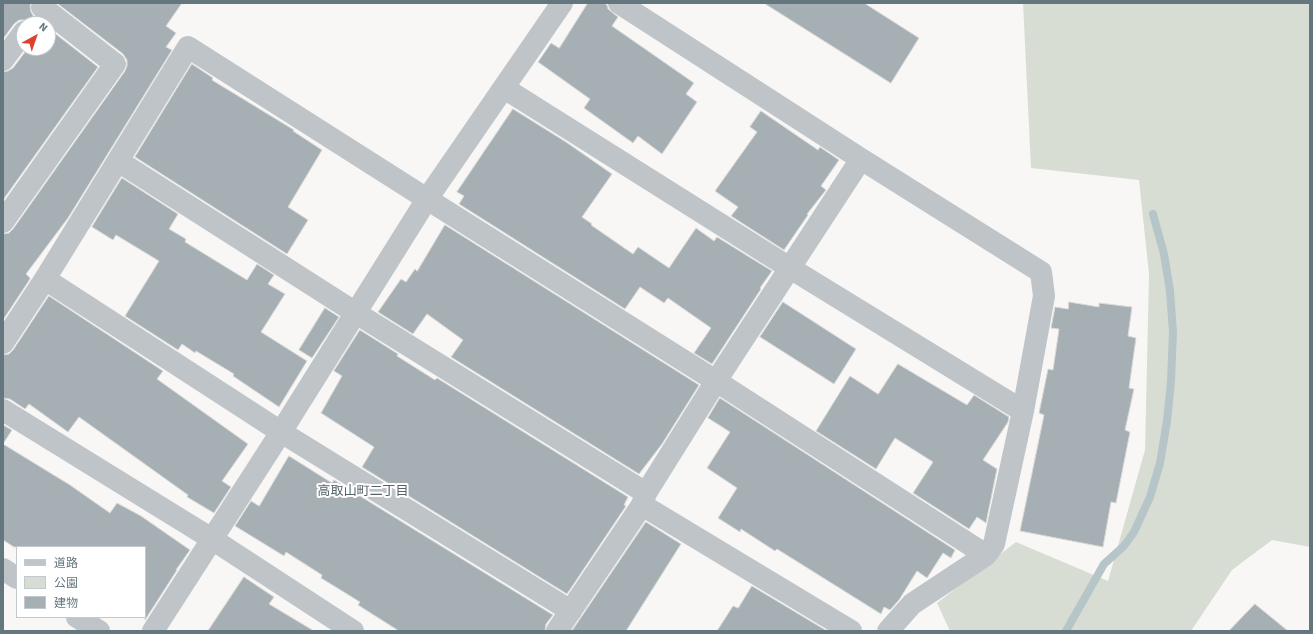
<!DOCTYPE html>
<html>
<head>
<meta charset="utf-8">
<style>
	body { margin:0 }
	#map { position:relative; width:1313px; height:634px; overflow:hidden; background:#f8f7f5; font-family:"Source Sans 3","Noto Sans JP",sans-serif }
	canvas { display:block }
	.frame { position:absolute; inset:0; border:4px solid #64777f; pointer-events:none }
	.legend { position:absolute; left:16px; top:546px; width:130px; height:72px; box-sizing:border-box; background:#fff; border:1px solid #c1c9cc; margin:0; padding:5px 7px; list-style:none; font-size:12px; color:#64777f }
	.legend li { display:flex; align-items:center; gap:8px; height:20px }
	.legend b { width:20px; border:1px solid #c1c9cc }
	.north { position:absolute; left:16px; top:16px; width:40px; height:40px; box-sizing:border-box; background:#fff; border:1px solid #c1c9cc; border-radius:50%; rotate:40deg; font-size:11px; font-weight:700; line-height:16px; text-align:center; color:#64777f }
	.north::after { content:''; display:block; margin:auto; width:14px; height:18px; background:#de422f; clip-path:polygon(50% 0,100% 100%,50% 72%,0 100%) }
</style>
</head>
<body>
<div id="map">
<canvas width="1313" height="634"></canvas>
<div class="frame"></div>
<ul class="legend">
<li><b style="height:5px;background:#bec4c7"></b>道路</li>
<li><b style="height:11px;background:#d8ddd4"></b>公園</li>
<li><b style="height:11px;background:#a6b0b4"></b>建物</li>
</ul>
<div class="north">N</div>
</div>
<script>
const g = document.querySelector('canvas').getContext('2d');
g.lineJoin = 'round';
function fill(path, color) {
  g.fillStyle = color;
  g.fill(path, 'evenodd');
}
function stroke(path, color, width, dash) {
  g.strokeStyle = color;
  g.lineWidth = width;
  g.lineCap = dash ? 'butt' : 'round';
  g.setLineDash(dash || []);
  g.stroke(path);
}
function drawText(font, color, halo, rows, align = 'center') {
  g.font = font + ' "Source Sans 3","Noto Sans JP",sans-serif';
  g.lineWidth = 4;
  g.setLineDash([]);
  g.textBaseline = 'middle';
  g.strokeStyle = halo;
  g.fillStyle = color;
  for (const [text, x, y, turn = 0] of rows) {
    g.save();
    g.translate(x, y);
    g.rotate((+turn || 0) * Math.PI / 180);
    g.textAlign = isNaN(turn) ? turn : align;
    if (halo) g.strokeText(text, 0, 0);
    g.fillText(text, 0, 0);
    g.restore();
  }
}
fill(new Path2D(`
	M 1023,3 L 1310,3 L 1310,547 L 1272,540 L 1232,570 L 1191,631 L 950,631 L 937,603 L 1016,542 L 1108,581 L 1145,450 L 1149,274 L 1139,180 L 1031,168 Z`), '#d8ddd4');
stroke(new Path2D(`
	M 1066,631 L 1104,564 L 1124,546 L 1134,532 L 1150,497 L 1160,463 L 1167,421 L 1171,381 L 1173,332 L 1170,291 L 1164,254 L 1153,214`), '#b6c5c7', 8);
const building = new Path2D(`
	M 3,3 L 31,3 L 30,6 L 31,12 L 34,17 L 43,24 L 33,24 L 26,20 L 19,20 L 14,24 L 3,39 Z
	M 57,3 L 182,3 L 166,26 L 176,33 L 166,47 L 172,50 L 68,218 L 26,274 L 30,278 L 30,279 L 3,320 L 3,234 L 9,233 L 13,229 L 125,71 L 127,66 L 127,60 L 123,54 Z
	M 588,3 L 604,3 L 607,5 L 608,9 L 618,17 L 612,26 L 694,83 L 686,94 L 697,102 L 662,154 L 638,136 L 633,143 L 584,108 L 590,99 L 538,62 L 551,43 L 559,48 Z
	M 764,3 L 864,3 L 919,38 L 891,83 Z
	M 48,28 L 98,67 L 3,200 L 3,72 L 8,71 L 13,68 L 28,48 L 48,48 Z
	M 192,64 L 213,78 L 212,80 L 294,130 L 293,131 L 322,150 L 288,207 L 308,220 L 287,254 L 135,157 Z
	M 513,109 L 566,142 L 612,174 L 582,217 L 592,224 L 591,225 L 633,254 L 638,247 L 669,268 L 696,228 L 714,241 L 717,237 L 772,271 L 760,288 L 761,289 L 712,364 L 694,353 L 711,328 L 668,298 L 664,303 L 640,287 L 625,309 L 459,204 L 464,196 L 457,192 Z
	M 761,111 L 818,150 L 820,147 L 839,160 L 821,186 L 826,190 L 807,214 L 808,215 L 784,250 L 731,216 L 738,207 L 715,191 L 757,132 L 750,127 Z
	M 122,178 L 178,214 L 169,229 L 186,239 L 185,242 L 247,280 L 257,264 L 274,275 L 268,284 L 285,294 L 261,332 L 307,361 L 279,407 L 233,376 L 234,374 L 196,351 L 195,353 L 182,344 L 178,350 L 125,316 L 159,261 L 116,235 L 113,240 L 92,227 Z
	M 445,225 L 699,385 L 662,444 L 639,474 L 451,357 L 463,340 L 427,314 L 413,334 L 378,312 L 401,279 L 406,282 L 415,269 L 417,271 Z
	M 49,296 L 163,371 L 157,379 L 248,444 L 222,481 L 231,487 L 214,513 L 187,497 L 188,495 L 79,417 L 68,432 L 29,404 L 25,409 L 10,399 L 3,398 L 3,355 L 9,354 L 13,350 Z
	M 783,302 L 856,349 L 834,384 L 760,337 Z
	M 1069,302 L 1099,307 L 1099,303 L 1132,307 L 1128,336 L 1136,338 L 1129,388 L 1134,389 L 1125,430 L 1130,432 L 1116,503 L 1111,502 L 1103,547 L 1020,531 L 1044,415 L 1039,413 L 1048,369 L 1053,370 L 1059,329 L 1051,328 L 1055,307 L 1068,309 Z
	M 325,308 L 339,317 L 312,358 L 299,350 Z
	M 360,330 L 398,354 L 397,356 L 435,380 L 437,378 L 628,497 L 624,505 L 626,506 L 567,594 L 362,467 L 374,447 L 321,413 L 342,376 L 334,371 Z
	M 898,364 L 967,405 L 974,395 L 1009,417 L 1008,422 L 983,460 L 997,469 L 986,523 L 977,517 L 969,529 L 913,493 L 933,462 L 895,438 L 876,469 L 816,431 L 850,376 L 878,394 Z
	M 720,398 L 955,550 L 951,558 L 943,553 L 927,578 L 917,571 L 899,600 L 890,610 L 884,607 L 881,614 L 777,549 L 775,551 L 741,529 L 740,532 L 718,518 L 737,488 L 707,468 L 730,432 L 708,418 Z
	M 3,425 L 12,430 L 3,444 Z
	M 3,444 L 70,485 L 110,513 L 117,503 L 141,516 L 190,550 L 176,570 L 177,570 L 145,620 L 145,547 L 14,547 L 3,540 Z
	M 289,456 L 332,483 L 334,480 L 553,615 L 546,624 L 545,631 L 399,631 L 358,605 L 360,602 L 321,578 L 322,575 L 286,552 L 284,556 L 235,526 L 251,501 L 259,506 Z
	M 646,522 L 681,544 L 626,631 L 572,631 Z
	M 244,577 L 274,597 L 269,604 L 314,631 L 208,631 Z
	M 752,586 L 827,631 L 717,631 L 733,606 L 738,608 Z
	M 1255,604 L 1288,631 L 1229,631 Z`);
fill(building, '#a6b0b4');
stroke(building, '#d9d9d7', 1);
stroke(new Path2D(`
	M 619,3 L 861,159 L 1041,272 L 1044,296 L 1023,411 L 994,544 L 986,555 L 912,604 L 888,631
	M 3,60 L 24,32
	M 504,88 L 790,268 L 1023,411
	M 118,161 L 356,313 L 646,493
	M 3,222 L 115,64 L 42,7
	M 45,279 L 281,432 L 571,611
	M 3,343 L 45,279 L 188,47 L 427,199 L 716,381 L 986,555
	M 3,410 L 212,539 L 353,631
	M 642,505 L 851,631
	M 3,569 L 17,578
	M 77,617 L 99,631
	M 153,631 L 281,432 L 427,199 L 562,3
	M 557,631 L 642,505 L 646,493 L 716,381 L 861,159`), '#bec4c7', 22);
drawText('13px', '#55646a', '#fff', [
	["高取山町二丁目",363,492]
]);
</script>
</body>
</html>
